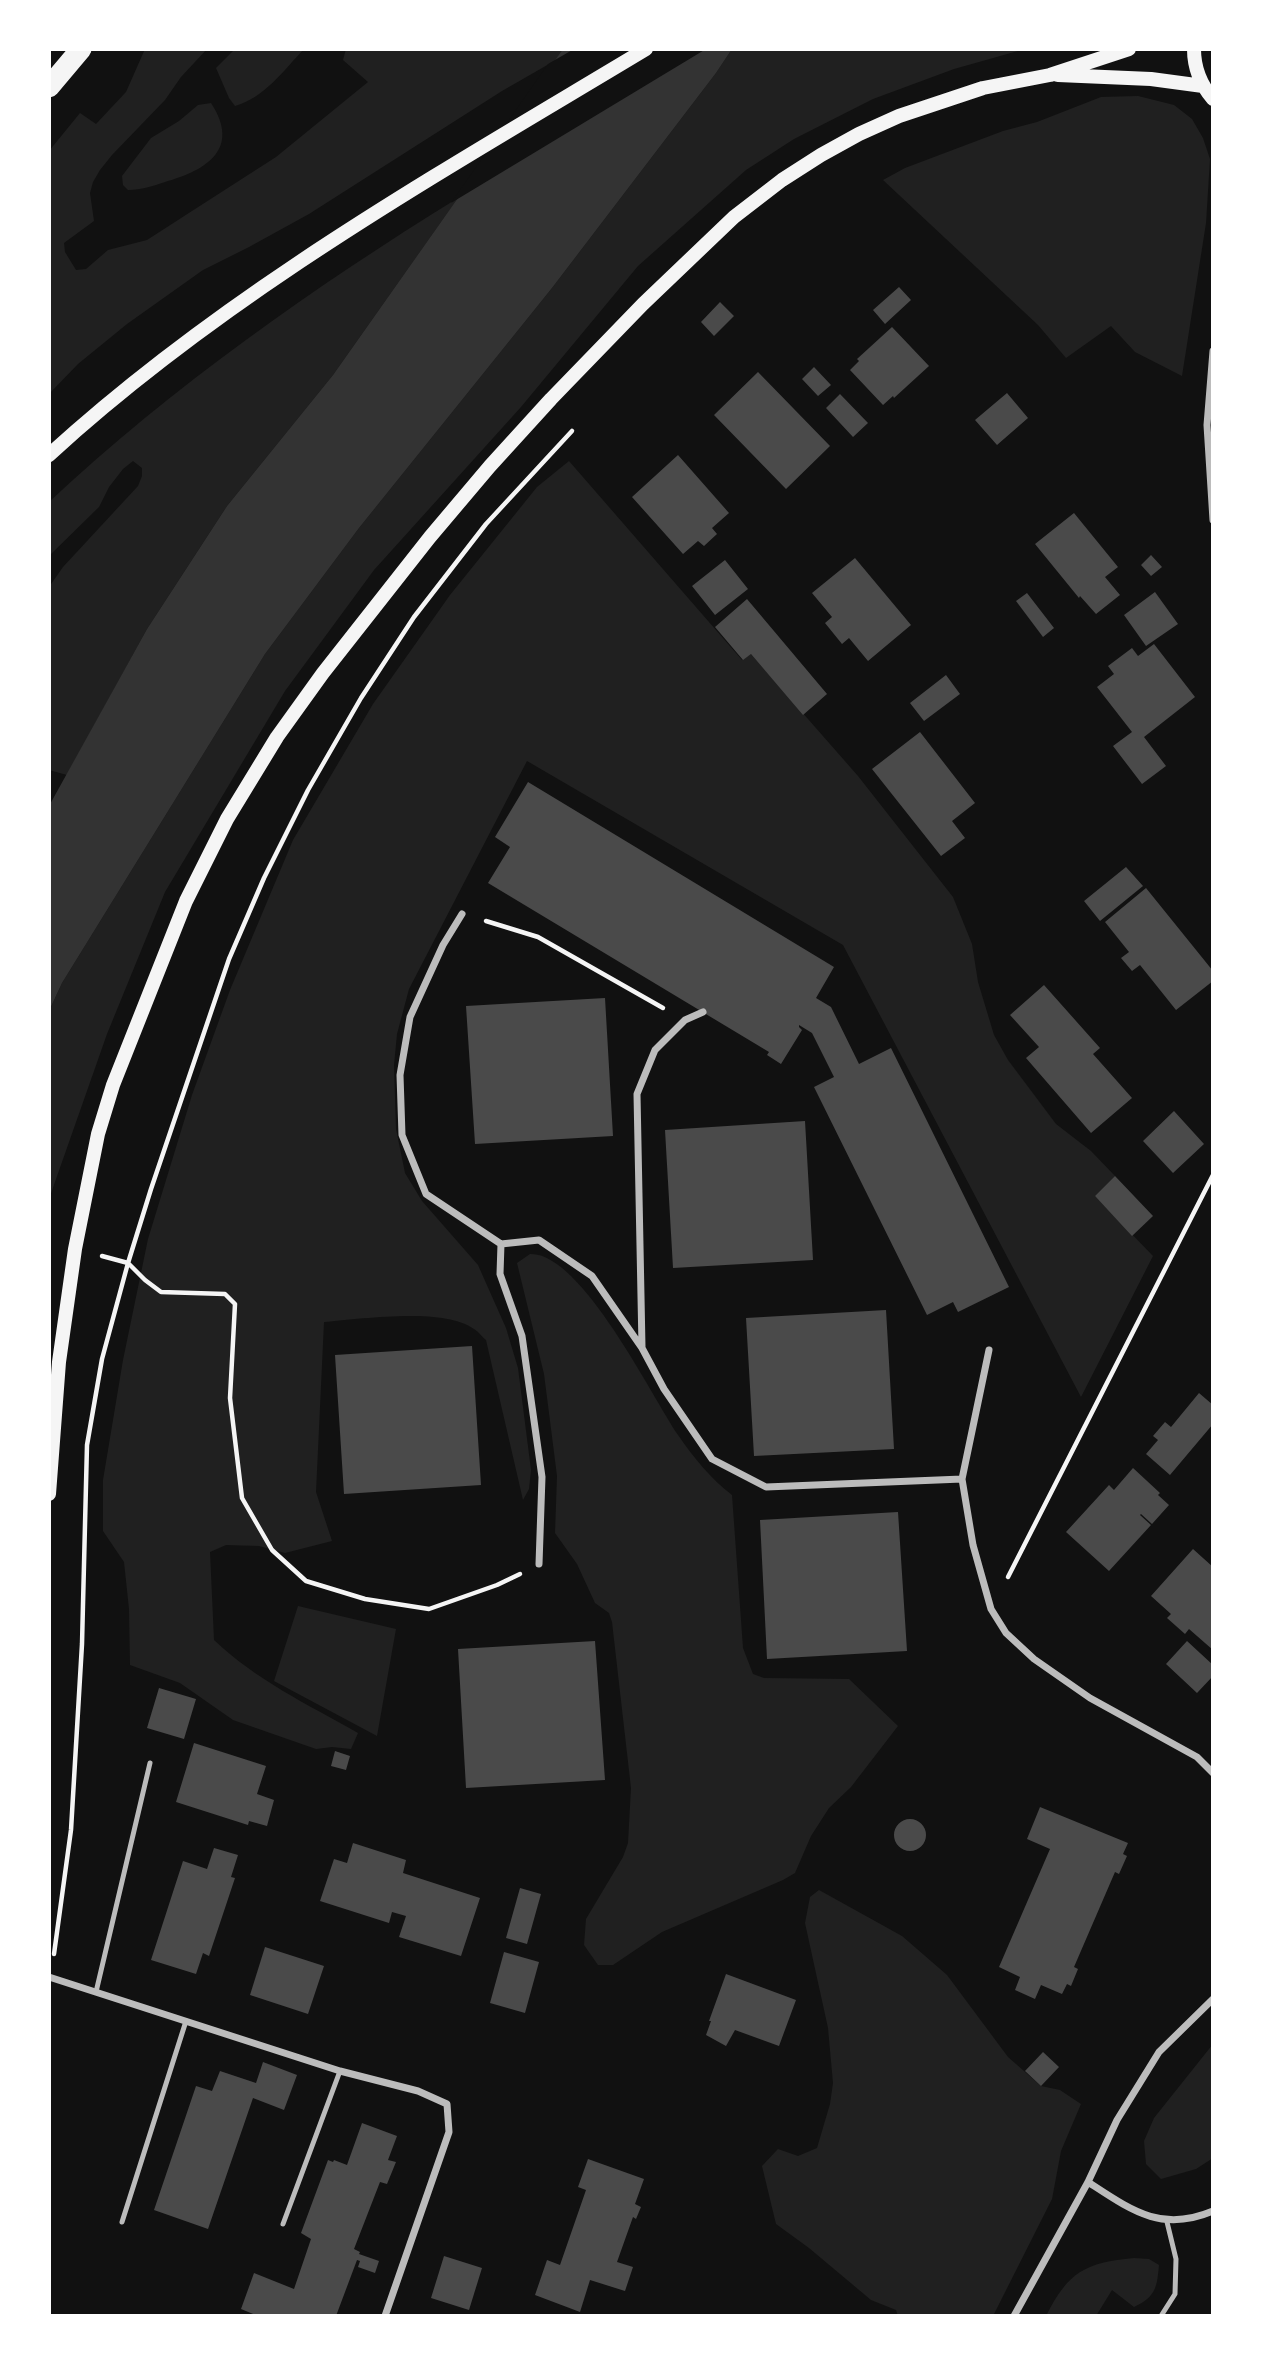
<!DOCTYPE html>
<html>
<head>
<meta charset="utf-8">
<style>
	body { margin:0 }
	#map { position:relative; width:1262px; height:2365px; overflow:hidden; background:#111; font-family:Jost,sans-serif }
	canvas { display:block }
	.frame { position:absolute; inset:0; border:51px solid #fff; pointer-events:none }
</style>
</head>
<body>
<div id="map">
<canvas width="1262" height="2365"></canvas>
<div class="frame"></div>
</div>
<script>
const g = document.querySelector('canvas').getContext('2d');
g.lineJoin = 'round';
function fill(path, color) {
  g.fillStyle = color;
  g.fill(path, 'evenodd');
}
function stroke(path, color, width, dash) {
  g.strokeStyle = color;
  g.lineWidth = width;
  g.lineCap = dash ? 'butt' : 'round';
  g.setLineDash(dash || []);
  g.stroke(path);
}
fill(new Path2D(`
	M 145,49 L 207,49 L 181,77 L 165,100 L 112,155 L 100,170 L 93,182 L 90,193 L 94,221 L 64,243 L 65,252 L 76,270 L 86,269 L 108,250 L 147,240 L 192,211 L 276,157 L 368,82 L 343,60 L 346,49 L 563,49 L 556,60 L 502,91 L 309,214 L 249,247 L 203,270 L 127,324 L 78,364 L 49,394 L 49,151 L 80,113 L 96,124 L 126,92 Z
	M 235,49 L 304,49 C 284,70 264,98 235,106 L 229,98 L 216,68 Z
	M 732,49 L 1025,49 L 954,69 L 873,99 L 794,139 L 746,170 L 638,266 L 521,407 L 374,570 L 285,691 L 165,892 L 107,1034 L 49,1199 L 49,1011 L 62,983 L 265,654 L 359,528 L 552,288 L 716,73 Z
	M 1138,96 L 1174,105 L 1192,119 L 1203,138 L 1210,159 L 1206,223 L 1182,376 L 1135,352 L 1111,326 L 1066,358 L 1038,325 L 883,180 L 905,168 L 1003,131 L 1037,122 L 1101,97 Z
	M 211,103 C 241,149 207,170 165,182 C 153,186 141,190 128,190 L 123,185 L 122,176 L 151,138 L 179,121 L 198,105 Z
	M 458,198 L 333,375 L 227,506 L 147,629 L 67,775 L 49,770 L 49,587 L 63,567 L 138,486 L 142,476 L 142,468 L 133,461 L 123,469 L 109,487 L 99,507 L 49,556 L 49,502 C 173,386 314,287 458,198 Z
	M 569,461 L 742,660 L 751,654 L 858,776 L 953,897 L 972,944 L 978,982 L 994,1035 L 1008,1060 L 1056,1124 L 1091,1151 L 1115,1176 L 1095,1196 L 1153,1256 L 1081,1397 L 843,945 L 527,761 L 409,989 L 397,1034 L 394,1065 L 396,1129 L 405,1173 L 422,1201 L 478,1265 L 506,1328 L 518,1368 L 531,1470 L 529,1489 L 523,1500 L 486,1340 C 482,1337 479,1332 474,1329 C 443,1307 362,1319 324,1322 L 316,1492 L 332,1541 L 285,1553 L 259,1546 L 226,1545 L 210,1552 L 214,1640 C 256,1680 307,1704 358,1733 L 351,1749 L 332,1747 L 316,1749 L 233,1720 L 180,1683 L 130,1665 L 129,1609 L 124,1562 L 103,1531 L 103,1480 L 123,1360 L 148,1239 L 192,1095 L 230,990 L 293,840 L 373,704 L 450,595 L 537,487 Z
	M 530,1254 C 581,1252 651,1395 678,1435 C 694,1458 710,1478 732,1495 L 743,1648 L 753,1674 L 764,1678 L 849,1679 L 898,1726 L 851,1787 L 829,1808 L 811,1836 L 795,1873 L 783,1880 L 662,1932 L 613,1965 L 598,1965 L 584,1945 L 586,1919 L 623,1857 L 628,1843 L 631,1788 L 612,1622 L 609,1613 L 595,1603 L 577,1564 L 555,1533 L 557,1476 L 549,1413 L 544,1374 L 517,1263 Z
	M 298,1606 L 396,1629 L 377,1736 L 274,1681 Z
	M 819,1890 L 902,1936 L 947,1975 L 1008,2057 L 1041,2086 L 1060,2090 L 1081,2104 L 1061,2151 L 1052,2199 L 993,2316 L 898,2316 L 896,2310 L 871,2300 L 809,2248 L 776,2224 L 762,2166 L 778,2149 L 798,2156 L 817,2148 L 830,2104 L 833,2083 L 828,2028 L 805,1923 L 810,1897 Z
	M 1213,2044 L 1213,2158 L 1196,2169 L 1161,2179 L 1146,2164 L 1144,2141 L 1154,2118 Z
	M 1134,2258 L 1149,2259 L 1159,2265 C 1157,2287 1156,2297 1134,2307 L 1112,2290 L 1096,2316 L 1046,2316 C 1069,2271 1085,2263 1134,2258 Z`), '#202020');
fill(new Path2D(`
	M 563,49 L 732,49 L 716,73 L 552,288 L 359,528 L 265,654 L 62,983 L 49,1011 L 49,806 L 147,629 L 227,506 L 333,375 Z`), '#333');
fill(new Path2D(`
	M 574,49 L 706,49 L 451,203 L 548,64 Z`), '#111');
fill(new Path2D(`
	M 899,287 L 911,300 L 885,324 L 873,310 Z
	M 720,302 L 734,316 L 714,336 L 701,322 Z
	M 892,327 L 929,366 L 894,398 L 893,396 L 883,405 L 850,370 L 859,361 L 857,359 Z
	M 814,367 L 831,385 L 818,396 L 802,379 Z
	M 758,372 L 830,446 L 786,489 L 714,415 Z
	M 1007,393 L 1028,418 L 997,445 L 975,420 Z
	M 840,394 L 868,423 L 853,437 L 826,408 Z
	M 678,455 L 729,513 L 712,528 L 717,534 L 704,546 L 698,541 L 683,554 L 632,497 Z
	M 1074,513 L 1118,567 L 1105,577 L 1120,595 L 1096,614 L 1080,596 L 1079,598 L 1035,544 Z
	M 1151,555 L 1162,567 L 1151,576 L 1141,565 Z
	M 855,558 L 911,625 L 868,661 L 849,638 L 842,644 L 825,623 L 832,617 L 812,593 Z
	M 725,560 L 748,589 L 715,615 L 692,586 Z
	M 1155,592 L 1178,624 L 1146,646 L 1124,615 Z
	M 1027,593 L 1054,628 L 1043,637 L 1016,601 Z
	M 747,599 L 827,694 L 803,715 L 751,654 L 743,660 L 715,627 Z
	M 1154,644 L 1195,697 L 1144,737 L 1166,766 L 1142,784 L 1113,746 L 1132,732 L 1097,687 L 1114,674 L 1108,666 L 1132,648 L 1138,656 Z
	M 946,675 L 960,694 L 924,721 L 910,703 Z
	M 920,732 L 975,803 L 952,821 L 965,838 L 941,856 L 872,769 Z
	M 528,782 L 834,967 L 816,998 L 831,1007 L 859,1064 L 891,1048 L 1009,1287 L 958,1312 L 953,1302 L 927,1315 L 814,1087 L 834,1077 L 812,1033 L 799,1025 L 799,1027 L 802,1030 L 781,1064 L 767,1055 L 769,1052 L 488,883 L 510,847 L 495,837 Z
	M 1126,867 L 1143,886 L 1100,921 L 1084,901 Z
	M 1146,888 L 1213,971 L 1213,981 L 1176,1010 L 1140,965 L 1132,971 L 1121,958 L 1129,952 L 1105,922 Z
	M 1044,985 L 1100,1048 L 1093,1054 L 1132,1098 L 1091,1133 L 1026,1058 L 1039,1047 L 1010,1015 Z
	M 605,998 L 613,1136 L 475,1144 L 466,1006 Z
	M 1174,1111 L 1204,1144 L 1173,1173 L 1143,1141 Z
	M 805,1121 L 813,1260 L 673,1268 L 665,1130 Z
	M 1115,1176 L 1153,1216 L 1132,1236 L 1095,1196 Z
	M 886,1310 L 894,1449 L 754,1456 L 746,1318 Z
	M 472,1346 L 481,1485 L 344,1494 L 335,1355 Z
	M 1199,1393 L 1213,1405 L 1213,1424 L 1170,1475 L 1146,1454 L 1158,1440 L 1153,1436 L 1165,1422 L 1171,1427 Z
	M 1133,1468 L 1160,1493 L 1158,1495 L 1169,1505 L 1152,1524 L 1141,1514 L 1140,1515 L 1151,1525 L 1109,1571 L 1066,1532 L 1109,1485 L 1114,1490 Z
	M 898,1512 L 907,1651 L 767,1659 L 760,1520 Z
	M 1193,1549 L 1213,1567 L 1213,1650 L 1189,1629 L 1185,1634 L 1167,1618 L 1171,1614 L 1151,1596 Z
	M 595,1641 L 605,1780 L 466,1788 L 458,1649 Z
	M 1187,1641 L 1213,1665 L 1213,1676 L 1197,1693 L 1166,1664 Z
	M 159,1688 L 196,1699 L 184,1739 L 147,1728 Z
	M 194,1743 L 266,1766 L 257,1794 L 274,1800 L 267,1826 L 249,1821 L 248,1825 L 176,1802 Z
	M 335,1751 L 350,1756 L 346,1770 L 331,1766 Z
	M 1040,1807 L 1128,1843 L 1123,1854 L 1127,1856 L 1119,1874 L 1115,1872 L 1074,1967 L 1078,1969 L 1071,1986 L 1067,1984 L 1062,1994 L 1041,1985 L 1035,1999 L 1015,1990 L 1020,1977 L 999,1967 L 1050,1849 L 1027,1839 Z
	M894 1835a16 16 0 1 1 32 0a16 16 0 1 1-32 0Z
	M 353,1843 L 406,1860 L 403,1873 L 480,1898 L 461,1956 L 399,1937 L 406,1916 L 392,1912 L 389,1923 L 320,1901 L 334,1859 L 347,1863 Z
	M 214,1848 L 238,1855 L 231,1877 L 235,1878 L 209,1956 L 203,1953 L 196,1974 L 151,1960 L 183,1861 L 207,1869 Z
	M 520,1888 L 541,1894 L 527,1944 L 506,1938 Z
	M 265,1947 L 324,1966 L 308,2014 L 250,1995 Z
	M 504,1952 L 539,1962 L 525,2013 L 490,2003 Z
	M 726,1974 L 796,2000 L 779,2046 L 735,2030 L 726,2046 L 706,2035 L 711,2021 L 709,2021 Z
	M 1043,2052 L 1059,2067 L 1041,2086 L 1025,2071 Z
	M 263,2062 L 297,2075 L 284,2110 L 253,2098 L 208,2229 L 154,2210 L 196,2086 L 212,2091 L 220,2071 L 256,2083 Z
	M 362,2123 L 397,2136 L 388,2160 L 396,2162 L 387,2184 L 380,2182 L 354,2249 L 360,2252 L 359,2254 L 379,2261 L 375,2273 L 358,2267 L 360,2261 L 357,2260 L 336,2316 L 258,2316 L 241,2309 L 254,2273 L 294,2289 L 311,2239 L 301,2233 L 328,2160 L 333,2162 L 334,2160 L 347,2165 Z
	M 588,2159 L 644,2179 L 635,2204 L 641,2207 L 636,2219 L 633,2217 L 617,2262 L 633,2267 L 625,2291 L 590,2280 L 580,2312 L 535,2295 L 547,2260 L 560,2265 L 586,2190 L 578,2187 Z
	M 444,2256 L 482,2268 L 469,2310 L 431,2298 Z`), '#4a4a4a');
stroke(new Path2D(`
	M 486,921 L 538,937 L 663,1008
	M 102,1256 L 128,1263 L 145,1280 L 161,1292 L 225,1294 L 235,1304 L 230,1398 L 242,1498 L 272,1550 L 306,1581 L 365,1599 L 429,1609 L 497,1585 L 520,1574
	M 1008,1577 L 1213,1175
	M 54,1954 L 71,1830 L 82,1644 L 87,1445 L 102,1359 L 128,1263 L 151,1189 L 229,959 L 264,878 L 308,790 L 361,698 L 414,617 L 486,524 L 572,431`), '#f5f5f5', 4.5);
stroke(new Path2D(`
	M 96,1992 L 150,1763
	M 122,2222 L 186,2021
	M 283,2224 L 340,2071
	M 1161,2316 L 1175,2294 L 1176,2259 L 1167,2222`), '#bcbcbc', 5);
stroke(new Path2D(`
	M 1213,351 L 1207,425 L 1213,520
	M 462,914 L 443,945 L 410,1017 L 400,1075 L 402,1135 L 426,1194 L 501,1244
	M 642,1347 L 637,1094 L 655,1050 L 685,1020 L 703,1012
	M 989,1350 L 962,1479 L 973,1545 L 991,1609 L 1006,1633 L 1034,1659 L 1090,1698 L 1197,1757 L 1213,1773
	M 539,1564 L 542,1477 L 522,1336 L 500,1274 L 501,1244 L 539,1240 L 592,1276 L 642,1348 L 664,1389 L 712,1459 L 766,1487 L 962,1479
	M 49,1977 L 340,2071 L 418,2091 L 447,2104 L 449,2132 L 385,2316
	M 1088,2182 C 1131,2210 1161,2233 1213,2211
	M 1014,2316 L 1088,2182 L 1117,2120 L 1159,2052 L 1213,1999`), '#bcbcbc', 7);
stroke(new Path2D(`
	M 1194,49 C 1194,68 1201,85 1213,99
	M 1058,75 L 1151,79 L 1203,86
	M 49,455 C 227,292 440,173 646,49
	M 49,1494 L 59,1362 L 75,1249 L 98,1134 L 113,1085 L 186,901 L 227,819 L 277,737 L 323,673 L 430,537 L 490,466 L 551,399 L 643,304 L 734,217 L 782,180 L 821,155 L 859,134 L 899,116 L 983,88 L 1050,75 L 1129,49`), '#f5f5f5', 14);
stroke(new Path2D(`
	M 49,87 L 81,49`), '#f5f5f5', 21);
</script>
</body>
</html>
